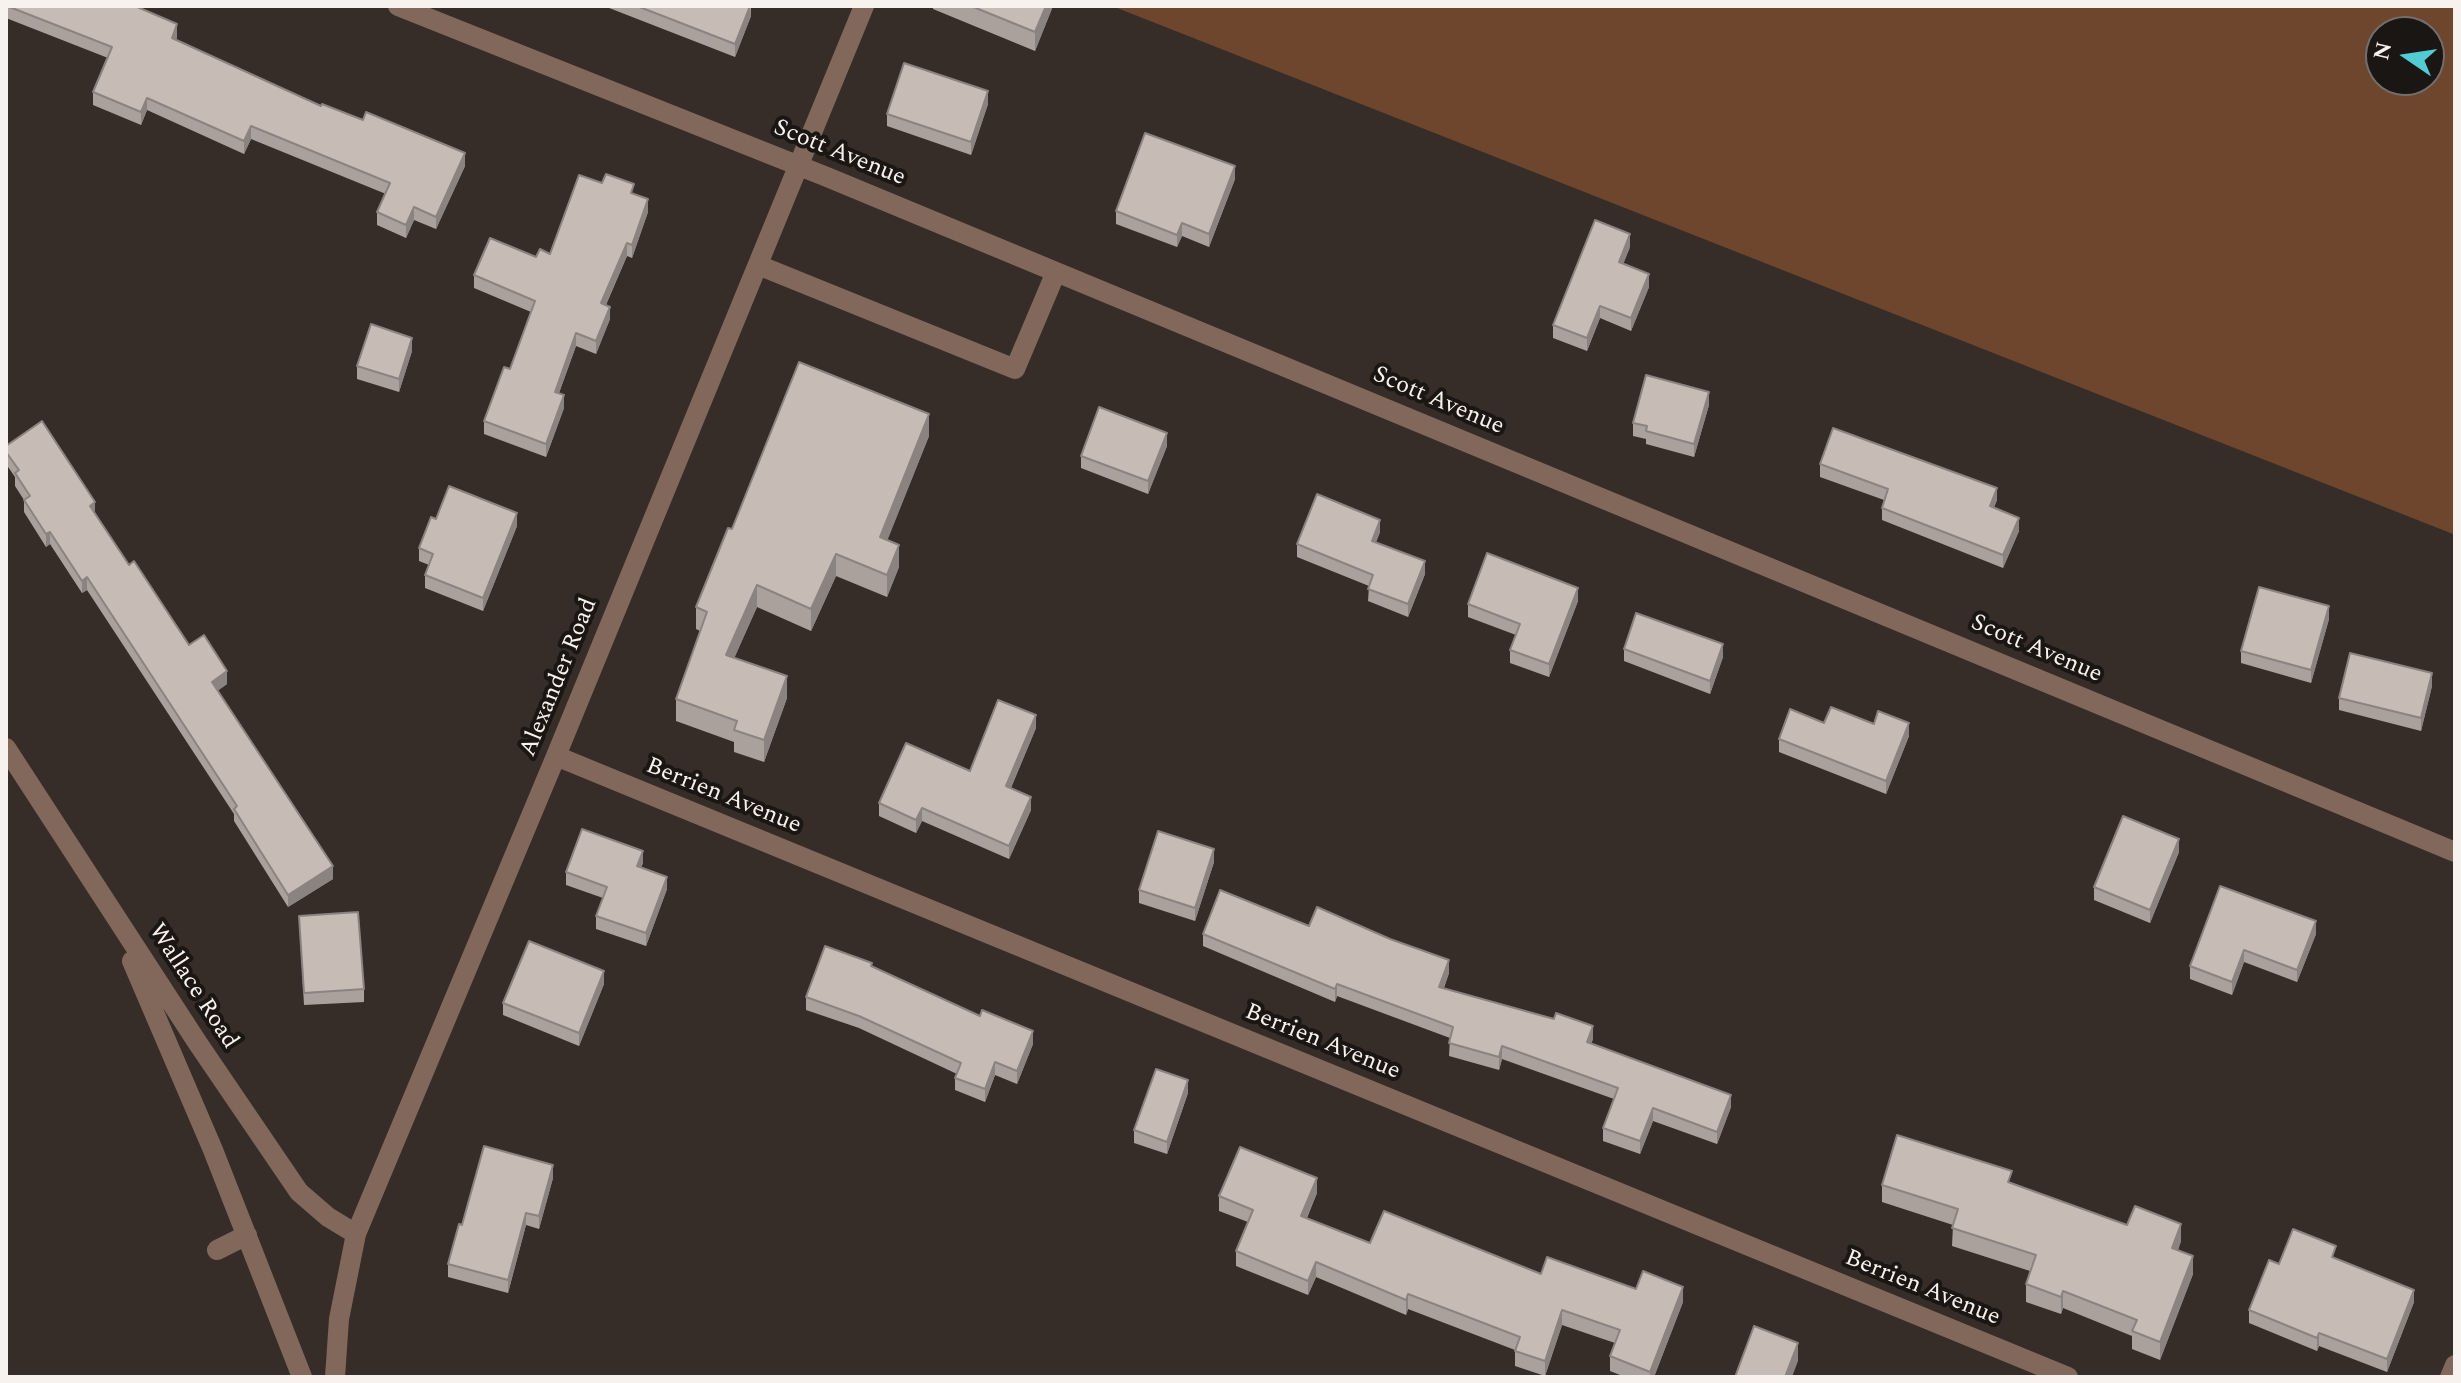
<!DOCTYPE html>
<html>
<head>
<meta charset="utf-8">
<style>
  body { margin:0 }
  #map { position:relative; width:2461px; height:1383px; overflow:hidden; background:#362d28; font-family:Spectral,serif }
  canvas { display:block }
  .frame { position:absolute; inset:0; border:8px solid #f8f2ef; pointer-events:none }
  .north { position:absolute; left:2365px; top:16px; width:80px; height:80px; box-sizing:border-box; background:#1a1614; border:2px solid #736e6c; border-radius:50%; rotate:283deg; font-size:22px; font-weight:700; line-height:32px; text-align:center; color:#f8f2ef }
  .north::after { content:''; display:block; margin:auto; width:28px; height:36px; background:#51ccd3; clip-path:polygon(50% 0,100% 100%,50% 72%,0 100%) }
</style>
</head>
<body>
<div id="map">
<canvas width="2461" height="1383"></canvas>
<div class="frame"></div>
<div class="north">N</div>
</div>
<script>
const c = document.querySelector('canvas').getContext('2d');
c.lineJoin = 'round';
function fillPath(path, color) { c.fillStyle = color; c.fill(path, 'evenodd'); }
const poly = rows => new Path2D(rows.map(r => 'M' + r).join(''));
function strokePath(path, color, width, dash) { c.strokeStyle = color; c.lineWidth = width; c.lineCap = dash ? 'butt' : 'round'; c.setLineDash(dash || []); c.stroke(path); }
function label(font, color, halo, rows, align = 'center') {
  c.font = font + ' Spectral,serif'; c.lineWidth = 8; c.setLineDash([]); c.textBaseline = 'middle'; c.strokeStyle = halo; c.fillStyle = color; for (const [text, x, y, turn = 0] of rows) {
    c.save(); c.translate(x, y); c.rotate((+turn || 0) * Math.PI / 180); c.textAlign = isNaN(turn) ? turn : align; if (halo) c.strokeText(text, 0, 0); c.fillText(text, 0, 0); c.restore();
  }
}
fillPath(poly([
  [1112,6,2455,6,2455,529,2453,534],
  [2381,32,2429,32,2429,80,2381,80]
]), '#6e452d');
strokePath(poly([
  [398,6,827,177,2455,852],
  [758,265,1015,369,1056,272],
  [6,748,197,1042,299,1192,328,1217,356,1234],
  [556,756,2068,1377],
  [132,961,213,1150,302,1377],
  [217,1250,247,1235],
  [335,1377,339,1319,356,1234,556,756,864,6],
  [2450,1377,2455,1365]
]), '#81685b', 20);
fillPath(poly([
  [6,6,177,37,176,40,321,106,465,166,436,229,414,220,406,238,377,225,377,212,386,194,251,139,244,154,147,110,141,125,93,105,93,92,108,58,6,18],
  [604,6,751,6,751,16,735,57],
  [933,6,1053,6,1035,51,933,9],
  [988,104,971,155,887,126,887,114],
  [1235,179,1209,247,1182,236,1177,247,1116,224,1116,211],
  [634,194,648,212,632,258,627,256,606,305,610,319,596,354,576,346,559,393,564,408,546,457,484,434,484,421,510,369,531,312,474,288,474,275,550,254],
  [1630,247,1623,264,1649,287,1631,331,1600,318,1587,351,1553,338,1553,325],
  [412,351,399,392,357,379,357,366],
  [1709,405,1694,457,1646,444,1646,439,1633,436,1633,423],
  [929,436,887,540,899,567,887,597,836,576,811,631,757,607,734,658,787,698,764,762,734,752,734,742,676,721,676,699,700,631,696,629,696,607,732,529],
  [6,446,95,513,129,565,189,645,227,684,217,691,333,879,288,907,234,821,234,814,87,590,82,593,50,544,46,547,24,512,24,500,15,486,15,477,6,464],
  [1167,446,1148,494,1081,468,1081,456],
  [1820,464,1997,500,1994,507,2019,531,2003,568,1882,520,1882,508,1884,500,1820,477],
  [436,519,517,526,483,611,425,588,425,575,429,565,419,561,419,548],
  [1380,532,1376,542,1425,574,1408,617,1368,601,1369,586,1297,557,1297,544],
  [1578,601,1549,677,1510,663,1510,650,1516,635,1468,617,1468,604],
  [2329,619,2311,683,2241,663,2241,651],
  [1624,649,1723,657,1710,694,1624,661],
  [2432,686,2421,731,2339,710,2339,698],
  [1824,723,1874,724,1909,736,1886,794,1779,752,1779,739],
  [1036,728,1011,788,1031,810,1009,859,922,821,916,833,879,816,879,803,970,771],
  [2179,852,2150,923,2094,900,2094,887],
  [1214,862,1195,921,1139,903,1139,890],
  [643,863,641,867,667,889,646,946,596,929,596,916,603,898,566,885,566,872],
  [2220,886,2316,934,2297,982,2244,962,2232,995,2190,979,2190,966],
  [299,916,364,989,364,1002,304,1005],
  [1309,926,1449,973,1444,988,1593,1039,1591,1044,1731,1107,1717,1144,1653,1121,1640,1154,1603,1141,1603,1128,1614,1099,1502,1059,1499,1070,1449,1056,1450,1038,1337,996,1335,1002,1203,946,1203,934],
  [872,966,1033,1044,1017,1084,995,1075,985,1102,955,1090,955,1078,957,1074,859,1028,806,1010,806,997],
  [604,984,579,1046,503,1015,503,1003],
  [1188,1093,1167,1154,1134,1143,1134,1130],
  [553,1178,539,1229,526,1225,508,1293,448,1277,448,1264,462,1225],
  [2012,1184,2127,1225,2181,1241,2178,1250,2193,1274,2160,1360,2132,1349,2132,1336,2063,1308,2061,1314,2026,1302,2026,1284,2030,1271,1952,1246,1953,1225,1882,1202,1882,1185],
  [1317,1193,1307,1218,1370,1243,1541,1274,1636,1289,1683,1302,1654,1377,1625,1377,1610,1371,1610,1356,1615,1343,1562,1325,1545,1376,1515,1366,1515,1350,1408,1309,1406,1315,1316,1277,1308,1295,1236,1266,1236,1251,1248,1222,1219,1211,1219,1196],
  [2336,1259,2414,1302,2387,1372,2319,1346,2317,1351,2249,1323,2249,1310,2279,1264]
]), '#aba19c');
fillPath(poly([
  [750,6,751,16,735,57,735,44],
  [1046,6,1053,6,1035,51,1035,32],
  [177,24,177,37,172,51,172,38],
  [988,91,988,104,971,155,971,142],
  [147,98,147,110,141,125,141,112],
  [251,126,251,139,244,154,244,141],
  [465,153,465,166,436,229,436,217],
  [1235,166,1235,179,1209,247,1209,234],
  [648,199,648,212,632,258,632,245],
  [414,207,414,220,406,238,406,225],
  [1182,223,1182,236,1177,247,1177,235],
  [1630,234,1630,247,1619,275,1619,262],
  [627,243,627,256,601,315,601,303],
  [1649,274,1649,287,1631,331,1631,318],
  [1600,306,1600,318,1587,351,1587,338],
  [610,307,610,319,596,354,596,341],
  [576,333,576,346,555,404,555,392],
  [412,338,412,351,399,392,399,379],
  [1709,392,1709,405,1694,457,1694,444],
  [564,395,564,408,546,457,546,444],
  [929,414,929,436,880,559,880,537],
  [1167,433,1167,446,1148,494,1148,481],
  [1997,488,1997,500,1990,518,1990,506],
  [95,502,95,515,90,506],
  [517,513,517,526,483,611,483,598],
  [2019,518,2019,531,2003,568,2003,555],
  [1380,520,1380,532,1372,553,1372,541],
  [50,532,50,544,46,547,46,534],
  [899,545,899,567,887,597,887,575],
  [836,554,836,576,811,631,811,609],
  [1425,561,1425,574,1408,617,1408,604],
  [87,577,87,590,82,593,82,581],
  [757,585,757,607,726,677,726,655],
  [1578,588,1578,601,1549,677,1549,664],
  [2329,606,2329,619,2311,683,2311,670],
  [1723,644,1723,657,1710,694,1710,681],
  [227,671,227,684,212,695,212,682],
  [2432,673,2432,686,2421,731,2421,718],
  [787,676,787,698,764,762,764,740],
  [1036,715,1036,728,1006,799,1006,786],
  [1909,723,1909,736,1886,794,1886,781],
  [1031,797,1031,810,1009,859,1009,846],
  [922,808,922,821,916,833,916,820],
  [2179,839,2179,852,2150,923,2150,910],
  [1214,849,1214,862,1195,921,1195,908],
  [643,851,643,863,637,878,637,866],
  [333,866,333,879,288,907,288,895],
  [667,877,667,889,646,946,646,933],
  [2316,921,2316,934,2297,982,2297,970],
  [2244,950,2244,962,2232,995,2232,982],
  [1449,960,1449,973,1439,1000,1439,987],
  [604,971,604,984,579,1046,579,1033],
  [1337,984,1337,996,1335,1002,1335,989],
  [1593,1026,1593,1039,1587,1055,1587,1042],
  [1033,1031,1033,1044,1017,1084,1017,1071],
  [1502,1046,1502,1059,1499,1070,1499,1057],
  [995,1062,995,1075,985,1102,985,1089],
  [1188,1080,1188,1093,1167,1154,1167,1142],
  [1731,1095,1731,1107,1717,1144,1717,1132],
  [1653,1108,1653,1121,1640,1154,1640,1141],
  [553,1165,553,1178,539,1229,539,1216],
  [1317,1178,1317,1193,1301,1230,1301,1216],
  [526,1213,526,1225,508,1293,508,1280],
  [2181,1224,2181,1241,2172,1265,2172,1248],
  [2193,1256,2193,1274,2160,1360,2160,1342],
  [1316,1262,1316,1277,1308,1295,1308,1281],
  [1683,1287,1683,1302,1654,1377,1650,1377,1650,1372],
  [2414,1290,2414,1302,2387,1372,2387,1359],
  [2063,1291,2063,1308,2061,1314,2061,1297],
  [1408,1294,1408,1309,1406,1315,1406,1300],
  [1562,1310,1562,1325,1545,1376,1545,1361],
  [2319,1333,2319,1346,2317,1351,2317,1338],
  [1798,1343,1798,1361,1792,1377,1785,1377]
]), '#8b837f');
const building = poly([
  [7,6,135,6,177,24,172,38,321,106,322,104,363,120,366,112,465,153,436,217,414,207,406,225,377,212,390,183,251,126,244,141,147,98,141,112,93,92,112,47,7,6],
  [637,6,750,6,735,44,637,6],
  [971,6,1046,6,1035,32,971,6],
  [904,63,988,91,971,142,887,114,904,63],
  [1145,133,1235,166,1209,234,1182,223,1177,235,1116,211,1145,133],
  [606,174,634,184,631,193,648,199,632,245,627,243,601,303,610,307,596,341,576,333,555,392,564,395,546,444,484,421,504,367,510,369,535,301,474,275,490,238,536,257,540,249,550,254,579,175,602,183,606,174],
  [1595,220,1630,234,1619,262,1649,274,1631,318,1600,306,1587,338,1553,325,1595,220],
  [371,324,412,338,399,379,357,366,371,324],
  [799,362,929,414,880,537,899,545,887,575,836,554,811,609,757,585,726,655,787,676,764,740,734,730,737,721,676,699,707,612,696,607,728,528,732,529,799,362],
  [1646,375,1709,392,1694,444,1646,431,1647,426,1633,423,1646,375],
  [1099,407,1167,433,1148,481,1081,456,1099,407],
  [42,421,95,502,90,506,129,565,134,561,189,645,204,635,227,671,212,682,333,866,288,895,234,809,237,806,87,577,82,581,50,532,46,534,24,500,30,496,15,473,19,470,6,452,6,446,42,421],
  [1833,428,1997,488,1990,506,2019,518,2003,555,1882,508,1888,489,1820,464,1833,428],
  [449,486,517,513,483,598,425,575,433,554,419,548,431,517,436,519,449,486],
  [1317,494,1380,520,1372,541,1425,561,1408,604,1368,589,1373,575,1297,544,1317,494],
  [1487,553,1578,588,1549,664,1510,650,1520,624,1468,604,1487,553],
  [2259,587,2329,606,2311,670,2241,651,2259,587],
  [1636,613,1723,644,1710,681,1624,649,1636,613],
  [2350,653,2432,673,2421,718,2339,698,2350,653],
  [998,700,1036,715,1006,786,1031,797,1009,846,922,808,916,820,879,803,906,743,970,771,998,700],
  [1831,707,1874,724,1878,711,1909,723,1886,781,1779,739,1790,709,1824,723,1831,707],
  [2123,816,2179,839,2150,910,2094,887,2123,816],
  [582,829,643,851,637,866,667,877,646,933,596,916,607,887,566,872,582,829],
  [1158,831,1214,849,1195,908,1139,890,1158,831],
  [2220,886,2316,921,2297,970,2244,950,2232,982,2190,966,2220,886],
  [1220,890,1309,926,1317,907,1390,939,1449,960,1439,987,1554,1019,1556,1013,1593,1026,1587,1042,1731,1095,1717,1132,1653,1108,1640,1141,1603,1128,1618,1088,1502,1046,1499,1057,1449,1043,1453,1027,1337,984,1335,989,1203,934,1220,890],
  [358,912,364,989,304,993,299,916,358,912],
  [529,941,604,971,579,1033,503,1003,529,941],
  [825,946,872,963,871,966,980,1016,982,1010,1033,1031,1017,1071,995,1062,985,1089,955,1078,961,1063,859,1016,806,997,825,946],
  [1156,1069,1188,1080,1167,1142,1134,1130,1156,1069],
  [1897,1135,2012,1171,2008,1182,2127,1225,2135,1206,2181,1224,2172,1248,2193,1256,2160,1342,2132,1331,2137,1320,2063,1291,2061,1297,2026,1284,2036,1255,1952,1228,1958,1209,1882,1185,1897,1135],
  [484,1146,553,1165,539,1216,526,1213,508,1280,448,1264,459,1224,462,1225,484,1146],
  [1240,1147,1317,1178,1301,1216,1370,1243,1384,1211,1541,1274,1547,1257,1636,1289,1643,1271,1683,1287,1650,1372,1610,1356,1620,1330,1562,1310,1545,1361,1515,1351,1520,1337,1408,1294,1406,1300,1316,1262,1308,1281,1236,1251,1253,1210,1219,1196,1240,1147],
  [2293,1229,2336,1246,2332,1257,2414,1290,2387,1359,2319,1333,2317,1338,2249,1310,2269,1260,2279,1264,2293,1229],
  [1754,1326,1798,1343,1785,1377,1735,1377,1754,1326]
]);
fillPath(building, '#c7bbb5');
strokePath(building, '#8b837f', 2);
label('24px', '#f8f2ef', '#1a1614', [
  ["Scott Avenue",839,154,22],
  ["Scott Avenue",1438,402,23],
  ["Scott Avenue",2036,650,23],
  ["Alexander Road",560,678,-68],
  ["Berrien Avenue",723,797,22],
  ["Wallace Road",192,987,57],
  ["Berrien Avenue",1322,1043,22],
  ["Berrien Avenue",1922,1289,22]
]);
</script>
</body>
</html>
